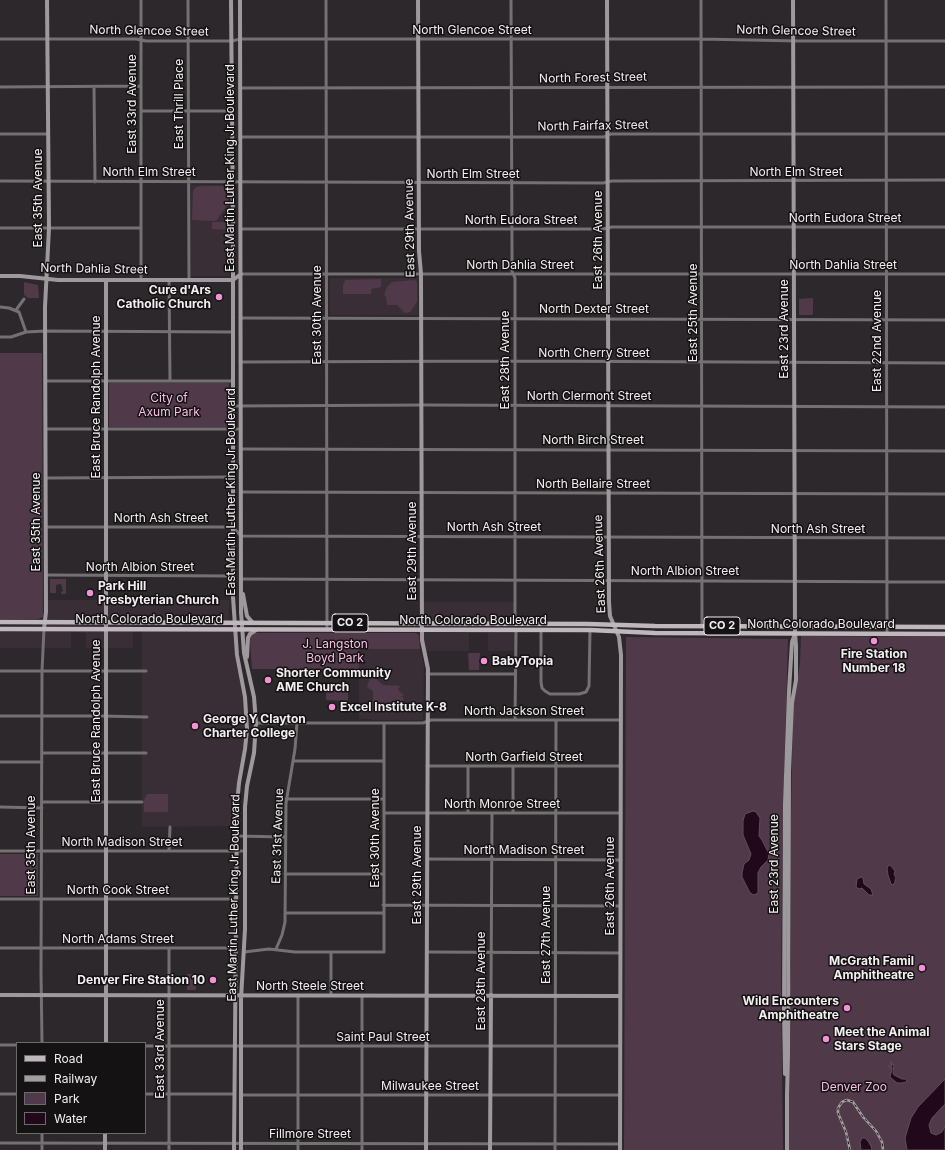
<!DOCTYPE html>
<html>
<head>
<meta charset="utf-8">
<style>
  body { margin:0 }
  #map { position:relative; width:945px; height:1150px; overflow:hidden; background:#2d282b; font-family:Inter,sans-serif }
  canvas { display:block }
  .legend { position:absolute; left:16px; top:1042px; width:130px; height:92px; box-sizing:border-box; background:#141213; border:1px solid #6d6a6c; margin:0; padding:5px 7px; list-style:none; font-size:12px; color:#f3eff1 }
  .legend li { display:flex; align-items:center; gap:8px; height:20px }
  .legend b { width:20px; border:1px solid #6d6a6c }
</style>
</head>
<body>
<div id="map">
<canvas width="945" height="1150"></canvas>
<ul class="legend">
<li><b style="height:5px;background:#beb8bc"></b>Road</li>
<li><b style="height:5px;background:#a29ea0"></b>Railway</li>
<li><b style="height:11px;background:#503a49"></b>Park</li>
<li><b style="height:11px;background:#22081b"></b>Water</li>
</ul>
</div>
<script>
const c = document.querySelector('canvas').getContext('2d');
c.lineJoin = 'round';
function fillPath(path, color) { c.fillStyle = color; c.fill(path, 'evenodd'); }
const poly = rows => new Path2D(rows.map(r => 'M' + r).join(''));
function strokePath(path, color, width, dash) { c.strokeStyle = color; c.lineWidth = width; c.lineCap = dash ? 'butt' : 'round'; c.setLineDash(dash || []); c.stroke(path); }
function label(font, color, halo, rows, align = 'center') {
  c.font = font + ' Inter,sans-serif'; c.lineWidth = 3; c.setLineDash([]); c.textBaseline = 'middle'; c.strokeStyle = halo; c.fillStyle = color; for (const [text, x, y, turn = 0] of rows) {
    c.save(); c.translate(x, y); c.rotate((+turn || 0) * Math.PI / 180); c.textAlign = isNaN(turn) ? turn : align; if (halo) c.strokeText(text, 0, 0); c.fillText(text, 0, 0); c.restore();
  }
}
fillPath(poly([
  [191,185,229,185,229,276,191,276],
  [330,278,418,278,418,315,330,315],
  [46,600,229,600,229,626,133,626,133,648,86,648,86,633,71,632,71,648,0,648,0,629,44,629],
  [422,602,515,602,515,651,488,651,488,633,469,633,469,651,423,651],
  [142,629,236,630,246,715,236,826,142,827],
  [359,649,420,649,424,667,423,720,372,720,372,719,359,719]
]), '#392e35');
fillPath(poly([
  [204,186,228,186,228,203,223,211,216,221,192,220,193,191,196,187],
  [212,222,228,222,228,230,212,229],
  [381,279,381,287,371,289,371,294,343,294,343,286,345,280],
  [415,280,417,282,417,302,410,312,405,313,397,305,387,305,386,296,384,295,387,287,392,282],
  [24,282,38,285,39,298,28,298,24,295],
  [813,298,813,315,799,315,799,299],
  [0,353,42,353,43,617,38,619,0,619],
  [109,383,229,383,229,427,109,427],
  [50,579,66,579,66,594,61,594,61,592,63,591,61,584,56,585,56,593,50,593],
  [254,633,416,633,419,635,420,649,359,649,359,669,252,669,250,641,251,636],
  [801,636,945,637,945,1150,789,1150,789,1008,791,964,791,822,793,706,800,663],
  [626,637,788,639,783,812,782,888,781,983,783,1150,624,1150],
  [469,653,480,653,479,670,469,670,468,654],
  [370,678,375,678,383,685,400,686,398,690,404,695,400,697,403,697,404,700,402,701,399,705,397,705,396,699,389,703,382,704,380,707,372,711,370,709,370,705,373,700,373,691,367,687],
  [326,691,348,691,348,701,326,700],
  [147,794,168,794,168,812,144,812,144,800],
  [0,854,38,854,38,896,0,896],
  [187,974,196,974,196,990,187,990]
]), '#503a49');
const water = poly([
  [753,811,756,812,760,818,759,836,762,840,769,854,768,860,761,867,758,873,758,893,754,895,750,893,742,877,742,873,744,864,749,860,751,854,743,835,743,821,745,814,753,811],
  [889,865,890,865,895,871,894,874,896,878,895,880,895,882,893,885,891,884,888,875,887,868,889,865],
  [861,877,863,878,864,884,871,889,873,895,869,895,862,888,859,889,856,887,857,879,861,877],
  [891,1062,892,1065,894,1064,893,1073,894,1075,902,1079,906,1079,907,1082,901,1083,897,1083,890,1077,892,1069,889,1067,889,1065,892,1069,891,1062],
  [945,1079,945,1104,932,1118,929,1125,931,1133,936,1135,942,1132,945,1126,945,1150,907,1150,905,1138,911,1118,918,1107,945,1079],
  [862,1138,865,1138,868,1141,871,1146,872,1150,861,1150,860,1142,862,1138]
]);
fillPath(water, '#22081b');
strokePath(water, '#614d5b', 1);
strokePath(poly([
  [188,0,189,280],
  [326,0,327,630],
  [511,0,512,251,512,271,515,278,515,624],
  [701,0,702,626],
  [886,0,887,634],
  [0,39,136,39,146,41,232,41,240,39,701,39,799,41,945,41],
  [0,87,141,86],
  [94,87,95,182],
  [240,88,945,87],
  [141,111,232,111],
  [0,134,48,134],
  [240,137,604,137,611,134,945,134],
  [0,181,603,183,612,181,945,180],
  [0,228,140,228],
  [241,229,603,229,612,227,945,227],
  [241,274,945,274],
  [141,280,141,0],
  [169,280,170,381],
  [0,307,9,308,19,312,26,332],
  [16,310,24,299],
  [240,318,945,320],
  [0,337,11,337,26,332,45,331,232,332],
  [240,362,515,361,945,363],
  [45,381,232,381],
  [232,406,426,405,945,407],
  [46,429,241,429],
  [241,449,945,451],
  [46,478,233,477],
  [241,492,945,494],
  [46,527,233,527,241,536,945,538],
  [46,575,233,576],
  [241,579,945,582],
  [541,630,541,682,542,688,545,691,550,694,579,694,586,692,589,686,590,630],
  [0,671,146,671],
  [427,674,515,674],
  [0,716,101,716,147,717],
  [515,720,516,630],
  [256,723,423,723,431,720,621,720],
  [42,753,146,753],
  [293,761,384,761],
  [0,762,42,762],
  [427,766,621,766],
  [286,799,384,799],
  [42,802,142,802],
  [0,807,42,808],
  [384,813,621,813],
  [468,813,468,766],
  [513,813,513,766],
  [236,836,285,837],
  [0,851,245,851],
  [169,851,170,827],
  [427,859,621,860],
  [285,874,383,874],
  [0,899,236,899],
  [383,905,620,906],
  [285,913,383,913],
  [0,948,236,948],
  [276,949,282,935,285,922,286,803,295,749,297,723],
  [244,952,269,949,295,952,384,952,384,723],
  [331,952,331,995],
  [427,952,620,953],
  [491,995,492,813],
  [362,996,362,1150],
  [42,1043,41,972,42,671,44,629],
  [0,1045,17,1045],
  [145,1046,620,1046],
  [0,1094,17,1094],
  [145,1094,234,1094],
  [241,1095,620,1095],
  [0,1143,620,1144],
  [42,1150,42,1133],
  [169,1150,169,948],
  [298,1150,298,995],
  [555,1150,556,720]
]), '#747173', 3);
strokePath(poly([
  [231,0,233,228,233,597,237,655,245,697,247,729,245,749,239,783,237,804,234,1150],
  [240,0,241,612,244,653,254,697,256,723,254,753,247,786,245,807,245,929,241,999,241,1150],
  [418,0,419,251,421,274,422,640,428,669,426,1150],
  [607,0,609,602,610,616,619,637,621,655,620,1150],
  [0,276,20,276,58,280,233,280,241,274],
  [106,280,106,1043],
  [243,594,247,616,253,623],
  [44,629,46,612,45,307,49,228,47,0],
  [247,657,248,638,250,634,256,630],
  [0,995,620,996],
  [785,1074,784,1011,785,804,789,691,792,642,795,634],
  [787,1093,787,1150],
  [787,1095,788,1055,789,772,792,703,796,680,796,646,795,633,793,0],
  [105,1150,105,1133],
  [490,1150,491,995]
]), '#9e999c', 4);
strokePath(poly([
  [0,622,588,624,655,626,945,627],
  [0,629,590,630,655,633,945,634]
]), '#beb8bc', 4.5);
const rail = poly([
  [850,1150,846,1132,838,1113,838,1108,842,1102,847,1100,853,1102,863,1117,876,1131,882,1142,883,1150]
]);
strokePath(rail, '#a29ea0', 2.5);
strokePath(rail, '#141213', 1, [3]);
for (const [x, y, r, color] of [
  [219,297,4,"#f391d5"],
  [90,593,4,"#f391d5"],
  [874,641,4,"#f391d5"],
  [484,661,4,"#f391d5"],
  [268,680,4,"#f391d5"],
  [332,707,4,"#f391d5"],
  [195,726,4,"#f391d5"],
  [922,968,4,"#f391d5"],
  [213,980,4,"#f391d5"],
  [847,1008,4,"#f391d5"],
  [826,1039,4,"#f391d5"]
]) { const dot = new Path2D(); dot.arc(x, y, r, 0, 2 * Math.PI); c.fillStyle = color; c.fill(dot); strokePath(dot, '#141213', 1.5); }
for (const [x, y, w] of [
  [350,623,36],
  [722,626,36]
]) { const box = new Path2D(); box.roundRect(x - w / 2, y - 9, w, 18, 3); c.fillStyle = '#141213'; c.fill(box); strokePath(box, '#f3eff1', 1); }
label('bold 11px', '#f3eff1', null, [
  ["CO 2",350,623],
  ["CO 2",722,626]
]);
label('12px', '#f3eff1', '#141213', [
  ["North Glencoe Street",472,30],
  ["North Glencoe Street",149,31,1],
  ["North Glencoe Street",796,31,1],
  ["North Forest Street",593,78,-1],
  ["East 33rd Avenue",132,104,-90],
  ["East Thrill Place",179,104,-90],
  ["North Fairfax Street",593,126,-1],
  ["East Martin Luther King Jr Boulevard",230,168,-90],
  ["North Elm Street",149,172],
  ["North Elm Street",796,172],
  ["North Elm Street",473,174],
  ["East 35th Avenue",38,198,-90],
  ["North Eudora Street",845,218],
  ["North Eudora Street",521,220],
  ["East 29th Avenue",410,228,-91],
  ["East 26th Avenue",598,240,-90],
  ["North Dahlia Street",520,265],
  ["North Dahlia Street",843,265],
  ["North Dahlia Street",94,269,1],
  ["North Dexter Street",594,309],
  ["East 25th Avenue",693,313,-90],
  ["East 30th Avenue",317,315,-90],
  ["East 23rd Avenue",784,329,-90],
  ["East 22nd Avenue",877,341,-90],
  ["North Cherry Street",594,353],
  ["East 28th Avenue",505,360,-90],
  ["North Clermont Street",589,396],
  ["East Bruce Randolph Avenue",96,397,-90],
  ["North Birch Street",593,440],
  ["North Bellaire Street",593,484],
  ["East Martin Luther King Jr Boulevard",231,492,-90],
  ["North Ash Street",161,518],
  ["East 35th Avenue",36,522,-90],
  ["North Ash Street",494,527],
  ["North Ash Street",818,529],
  ["East 29th Avenue",412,551,-90],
  ["East 26th Avenue",600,564,-92],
  ["North Albion Street",140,567],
  ["North Albion Street",685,571],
  ["North Colorado Boulevard",149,619],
  ["North Colorado Boulevard",473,620],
  ["North Colorado Boulevard",821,624],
  ["North Jackson Street",524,711],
  ["East Bruce Randolph Avenue",96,721,-90],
  ["North Garfield Street",524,757],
  ["North Monroe Street",502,804],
  ["East 31st Avenue",278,836,-88],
  ["East 30th Avenue",375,838,-90],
  ["North Madison Street",122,842],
  ["East 35th Avenue",31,845,-90],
  ["North Madison Street",524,850],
  ["East 23rd Avenue",774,864,-90],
  ["East 29th Avenue",417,875,-90],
  ["East 26th Avenue",610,886,-90],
  ["North Cook Street",118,890],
  ["East Martin Luther King Jr Boulevard",234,898,-89],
  ["East 27th Avenue",546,935,-90],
  ["North Adams Street",118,939],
  ["East 28th Avenue",481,981,-90],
  ["North Steele Street",310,986],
  ["Saint Paul Street",383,1037],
  ["East 33rd Avenue",160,1049,-90],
  ["Milwaukee Street",430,1086],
  ["Fillmore Street",310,1134]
]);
label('bold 12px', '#f3eff1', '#141213', [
  ["Cure d'Ars",211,290,"right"],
  ["Catholic Church",211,304,"right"],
  ["Park Hill",98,586],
  ["Presbyterian Church",98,600],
  ["Fire Station",874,654,"center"],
  ["Number 18",874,668,"center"],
  ["BabyTopia",492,661],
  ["Shorter Community",276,673],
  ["AME Church",276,687],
  ["Excel Institute K-8",340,707],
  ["George Y Clayton",203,719],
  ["Charter College",203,733],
  ["McGrath Famil",914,961,"right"],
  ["Amphitheatre",914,975,"right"],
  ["Denver Fire Station 10",205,980,"right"],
  ["Wild Encounters",839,1001,"right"],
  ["Amphitheatre",839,1015,"right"],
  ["Meet the Animal",834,1032],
  ["Stars Stage",834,1046]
], 'left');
label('12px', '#fabfe6', '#141213', [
  ["City of",169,398],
  ["Axum Park",169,412],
  ["J. Langston",335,644],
  ["Boyd Park",335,658],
  ["Denver Zoo",854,1087]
]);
</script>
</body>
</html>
